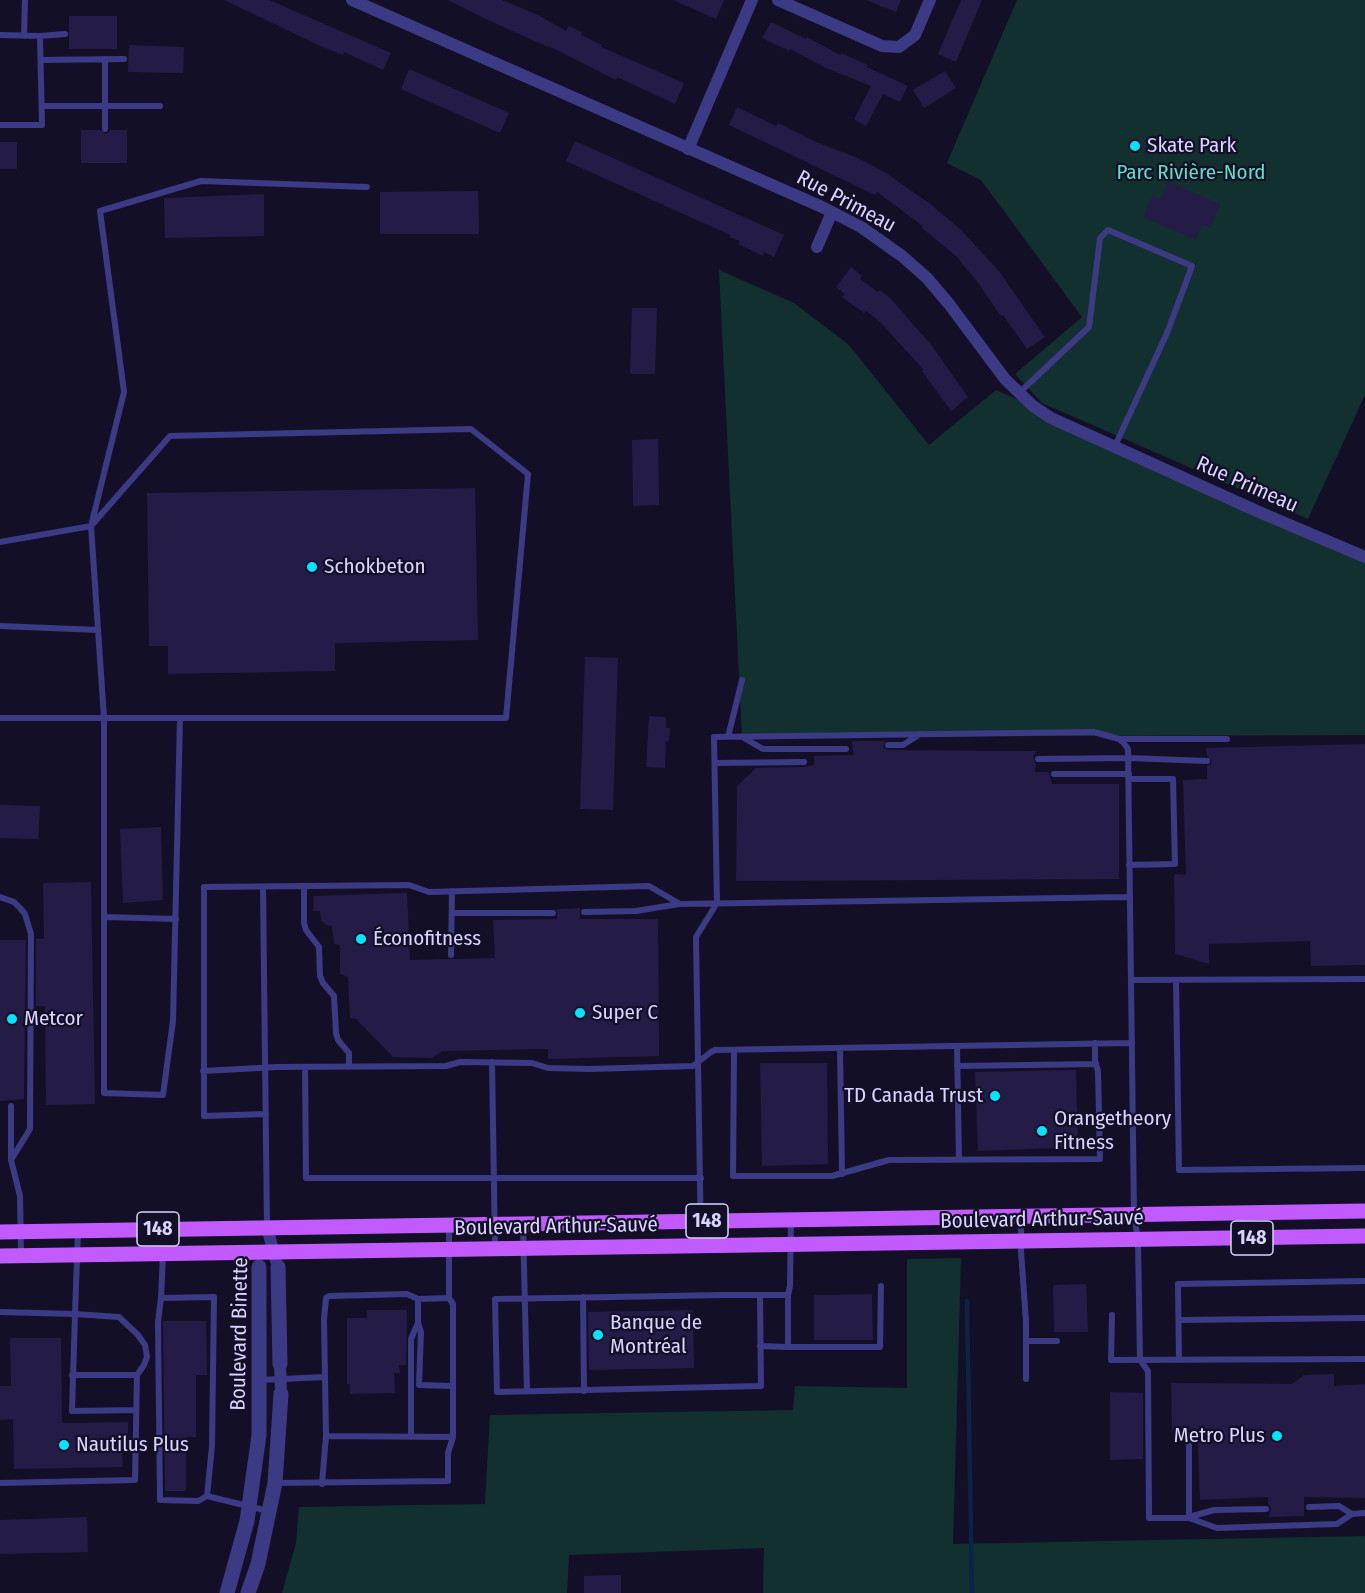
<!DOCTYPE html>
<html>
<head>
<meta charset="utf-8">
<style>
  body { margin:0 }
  canvas { display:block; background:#130f26 }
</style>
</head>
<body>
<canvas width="1365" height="1593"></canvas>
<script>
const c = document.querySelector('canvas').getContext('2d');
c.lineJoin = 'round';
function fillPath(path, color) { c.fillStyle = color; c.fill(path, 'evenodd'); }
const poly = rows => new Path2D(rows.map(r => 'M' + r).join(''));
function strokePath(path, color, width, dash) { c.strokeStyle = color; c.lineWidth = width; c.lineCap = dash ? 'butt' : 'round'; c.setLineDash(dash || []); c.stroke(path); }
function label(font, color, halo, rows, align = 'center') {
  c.font = font + ' "Fira Sans Condensed",sans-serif'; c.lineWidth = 4.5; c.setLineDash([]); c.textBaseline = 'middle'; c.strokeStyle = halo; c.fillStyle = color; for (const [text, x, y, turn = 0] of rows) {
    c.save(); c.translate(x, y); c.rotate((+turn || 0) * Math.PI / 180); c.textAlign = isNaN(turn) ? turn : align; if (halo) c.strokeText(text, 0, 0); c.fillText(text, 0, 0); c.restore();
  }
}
fillPath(poly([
  [1017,0,1365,0,1365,395,1308,519,1042,403,1015,374,1082,317,981,180,947,163],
  [719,270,794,303,849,345,929,445,996,390,1365,552,1365,735,742,737],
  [961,1258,953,1544,1365,1536,1365,1593,763,1593,764,1548,569,1555,567,1593,282,1593,296,1543,299,1507,485,1504,490,1415,793,1410,795,1386,907,1388,907,1259]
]), '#12302f');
strokePath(poly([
  [967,1301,972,1593]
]), '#0c2248', 4.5);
fillPath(poly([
  [224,0,269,0,391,53,383,70,344,52,343,55,318,45],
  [448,0,502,0,538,15,566,31,569,26,582,32,581,35,602,45,601,47,684,83,675,104,617,77,616,80,602,73,549,46,548,47,488,20],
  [673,0,724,0,716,19],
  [866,0,901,0,896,12],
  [961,0,982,0,956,62,938,54],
  [69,16,117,16,117,49,69,49],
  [771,22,806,39,807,37,840,55,841,53,868,65,867,67,908,86,900,102,883,94,866,126,854,119,871,86,824,67,790,49,789,51,762,38],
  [129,45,184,47,183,73,128,72],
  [409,69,509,113,500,133,401,89],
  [945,71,956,88,924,108,913,90],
  [737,107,776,126,778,123,816,142,858,158,886,173,929,203,960,229,998,270,1045,337,1027,349,1003,315,1001,316,979,284,956,256,922,228,923,226,877,192,875,195,729,125],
  [81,130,100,130,106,134,110,130,127,130,127,163,81,163],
  [575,141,784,235,774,257,764,252,763,256,738,244,740,241,729,237,730,235,566,161],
  [0,142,17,142,17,169,0,169],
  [1168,182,1220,204,1210,228,1202,224,1196,240,1143,217,1152,196,1161,199],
  [478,191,479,234,380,234,380,192],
  [264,194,264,236,165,238,164,198],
  [851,267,862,276,860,279,878,292,880,290,890,298,932,346,968,397,951,411,922,371,924,370,879,321,866,311,864,313,842,297,845,294,836,287],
  [632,308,657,308,655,374,630,374],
  [658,439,659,505,633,506,632,440],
  [475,488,478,640,335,643,335,671,168,674,168,646,149,646,147,493],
  [585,657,618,658,613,810,580,809],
  [649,716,666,717,666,728,670,728,669,741,666,741,665,768,646,767],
  [852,741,885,741,883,747,888,750,1036,751,1033,758,1036,764,1035,772,1049,772,1052,784,1119,784,1119,879,736,881,737,786,756,768,804,767,814,765,814,756,853,755],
  [1365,744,1365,965,1311,966,1310,941,1209,944,1209,964,1175,954,1174,874,1186,875,1183,780,1207,779,1207,766,1211,764,1212,761,1207,756,1206,748],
  [0,805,40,806,38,839,0,838],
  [161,827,163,900,123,903,120,829],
  [91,882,95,1104,46,1105,45,1006,36,1006,36,939,44,939,43,883],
  [407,893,410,960,495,958,493,920,557,919,557,909,580,908,580,919,658,919,659,1056,548,1059,548,1049,442,1051,432,1058,393,1057,356,1019,350,1018,348,977,340,974,340,945,334,944,332,926,326,925,321,920,320,911,313,911,314,896],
  [0,940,26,940,24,1099,0,1101],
  [760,1063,827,1063,828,1164,762,1166],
  [1076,1070,1078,1147,978,1151,975,1072],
  [1086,1284,1088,1332,1054,1332,1053,1285],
  [872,1294,873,1340,814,1340,814,1295],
  [367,1310,407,1310,406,1365,399,1365,400,1373,394,1373,395,1393,350,1394,350,1384,347,1384,347,1318,367,1318],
  [693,1310,694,1368,589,1370,588,1312],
  [163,1321,206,1321,207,1375,196,1375,196,1437,186,1437,186,1491,165,1491],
  [10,1338,61,1338,62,1423,128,1422,128,1450,122,1450,123,1467,14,1469,13,1419,0,1420,0,1386,11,1386],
  [1334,1374,1334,1386,1365,1384,1365,1498,1304,1497,1304,1516,1269,1517,1271,1508,1268,1504,1268,1497,1200,1500,1197,1430,1172,1431,1171,1383,1292,1384,1304,1375],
  [1110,1392,1143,1393,1143,1459,1110,1460],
  [87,1517,88,1552,0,1554,0,1520],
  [621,1575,621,1593,584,1593,584,1576]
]), '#241b47');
strokePath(poly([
  [0,35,40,36,42,125,0,125],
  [24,36,25,0],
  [40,36,65,34],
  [105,59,105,129],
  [41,60,124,59],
  [42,106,160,106],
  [1019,393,1089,327,1100,238,1108,230,1192,266,1167,333,1115,446],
  [92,522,124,392,100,211,201,181,367,187],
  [0,542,91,526,104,718,104,1093,163,1095,173,1021,180,718],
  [0,626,98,630],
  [0,718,506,718,528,474,471,429,170,436,91,526],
  [728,737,742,680],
  [744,738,763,749,846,749],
  [1119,739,1227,739],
  [888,745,903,745,920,734],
  [1038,759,1129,758,1207,761],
  [715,763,804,762],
  [1054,774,1129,774],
  [1129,779,1173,779,1175,864,1129,865],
  [304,886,304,923,306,930,319,947,320,976,323,983,334,996,336,1033,338,1040,349,1053,349,1067],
  [263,888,267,1226],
  [0,897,14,902,20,908,25,914,31,934,30,1129,11,1160],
  [584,912,636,911,679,904],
  [452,913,553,913],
  [104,917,176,919],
  [451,955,452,891],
  [1131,980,1365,979],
  [1176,980,1179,1170,1365,1168],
  [957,1046,959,1159],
  [840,1048,842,1174],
  [734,1050,733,1176,832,1176,889,1160,1100,1159,1098,1071,1095,1061,1095,1043],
  [492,1062,495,1247],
  [957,1066,1096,1064],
  [305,1067,306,1178,701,1178],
  [203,1071,277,1067,446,1066,460,1062,532,1063,548,1068,589,1069,693,1066,711,1052,715,1050,1132,1043],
  [11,1106,11,1160,20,1196,21,1254],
  [266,1114,204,1116,204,887,409,885,429,892,649,886,680,904,1129,897],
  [1021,1217,1021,1251,1026,1322,1026,1379],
  [523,1224,527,1391],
  [154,1230,154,1239,163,1254,161,1298,214,1297,212,1446,207,1496,268,1511],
  [701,1246,696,937,717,903,714,737,1094,732,1119,739,1123,742,1128,749,1134,1214,1138,1240,1140,1360,1148,1371,1149,1518,1189,1518,1189,1442],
  [760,1295,761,1386,497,1392,495,1299,557,1298,722,1295,788,1295,788,1347,880,1347,881,1286],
  [788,1295,790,1286,791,1221],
  [583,1297,584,1391],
  [161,1298,158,1322,160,1500,198,1501,207,1496],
  [418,1299,418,1323,421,1332,419,1385,453,1386],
  [0,1312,75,1314,78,1231],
  [1112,1315,1111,1360,1365,1359],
  [1179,1320,1365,1318],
  [1026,1341,1057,1341],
  [760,1346,788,1347],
  [1179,1359,1178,1284,1365,1281],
  [72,1375,137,1375],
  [260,1380,325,1377],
  [326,1436,453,1437,453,1304,449,1298],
  [411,1436,411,1339,418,1323],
  [0,1483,135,1480,137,1375,144,1365,147,1357,145,1345,138,1335,119,1317,75,1314,72,1411,136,1410],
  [276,1483,448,1481,448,1453,453,1437],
  [322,1484,326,1436,324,1319,326,1298,329,1296,407,1294,418,1299,449,1298,449,1226],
  [1309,1507,1339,1506,1352,1514],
  [1189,1517,1214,1510,1266,1509],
  [1189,1518,1217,1528,1337,1524,1352,1514,1365,1513]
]), '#3d3a85', 6);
strokePath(poly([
  [352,0,822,207,861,227,902,256,927,278,949,304,1005,379,1033,406,1051,418,1259,512,1365,557],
  [778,0,882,46,899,47,915,35,930,0],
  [688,149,752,0],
  [817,247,832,212],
  [267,1227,276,1261],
  [280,1364,281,1394]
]), '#3d3a85', 12);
strokePath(poly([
  [278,1267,280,1364],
  [227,1593,247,1521,259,1435,259,1267],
  [248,1593,258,1564,275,1483,281,1394]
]), '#3d3a85', 15);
strokePath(poly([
  [0,1232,1365,1211],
  [0,1256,1365,1236]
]), '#c25bff', 15);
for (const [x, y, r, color] of [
  [1135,146,6,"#00e5ff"],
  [312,567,6,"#00e5ff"],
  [361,939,6,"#00e5ff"],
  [580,1013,6,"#00e5ff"],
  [12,1019,6,"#00e5ff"],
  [995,1096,6,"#00e5ff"],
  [1042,1131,6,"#00e5ff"],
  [598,1335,6,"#00e5ff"],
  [1277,1436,6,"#00e5ff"],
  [64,1445,6,"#00e5ff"]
]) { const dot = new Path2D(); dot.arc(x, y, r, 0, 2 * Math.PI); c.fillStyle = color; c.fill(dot); strokePath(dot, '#130f26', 2); }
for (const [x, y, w] of [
  [707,1221,42],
  [158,1229,42],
  [1252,1238,42]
]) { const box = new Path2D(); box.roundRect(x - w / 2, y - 17, w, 34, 4.5); c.fillStyle = '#130f26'; c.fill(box); strokePath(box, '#d9d4ff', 1.5); }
label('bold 20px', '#d9d4ff', null, [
  ["148",707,1221],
  ["148",158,1229],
  ["148",1252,1238]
]);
label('21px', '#d9d4ff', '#130f26', [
  ["Skate Park",1147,146],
  ["Schokbeton",324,567],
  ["Éconofitness",373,939],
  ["Super C",592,1013],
  ["Metcor",24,1019],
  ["TD Canada Trust",983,1096,"right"],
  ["Orangetheory",1054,1119],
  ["Fitness",1054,1143],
  ["Banque de",610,1323],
  ["Montréal",610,1347],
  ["Metro Plus",1265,1436,"right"],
  ["Nautilus Plus",76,1445]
], 'left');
label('21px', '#5fe0c0', '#130f26', [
  ["Parc Rivière-Nord",1191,173]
]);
label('21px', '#d9d4ff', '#130f26', [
  ["Rue Primeau",846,202,28],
  ["Rue Primeau",1247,485,24],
  ["Boulevard Arthur-Sauvé",1042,1220,-1],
  ["Boulevard Arthur-Sauvé",556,1227,-1],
  ["Boulevard Binette",240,1334,-89]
]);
</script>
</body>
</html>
